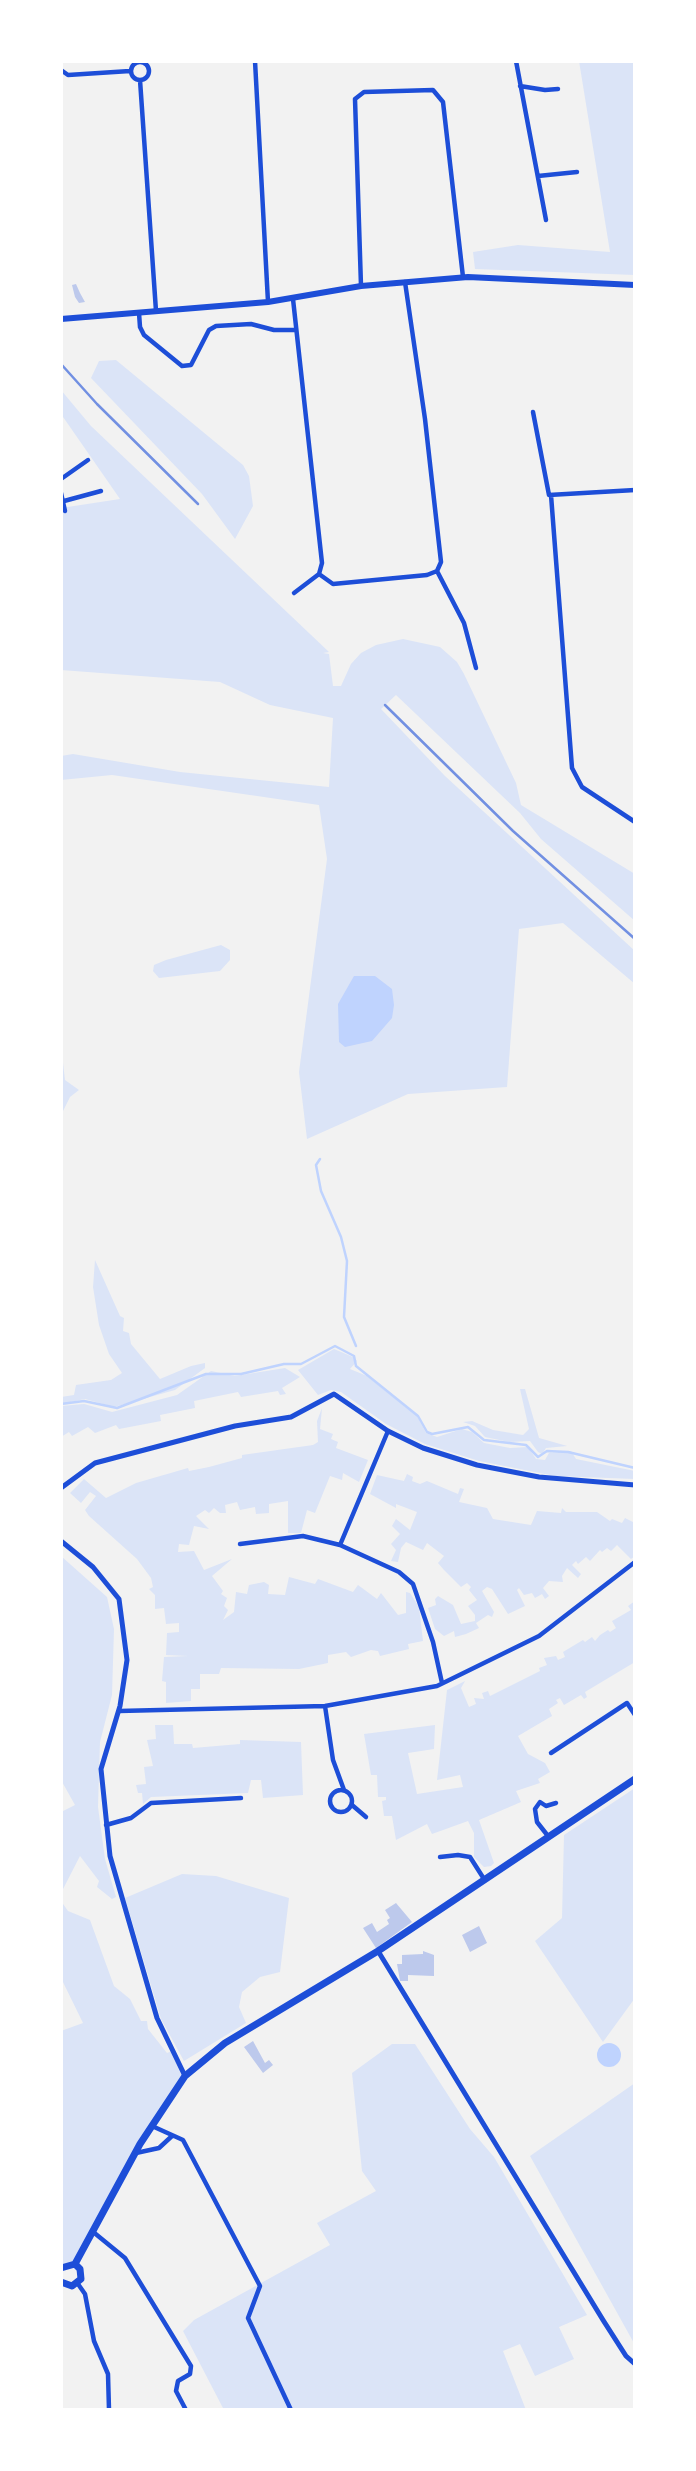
<!DOCTYPE html>
<html>
<head>
<meta charset="utf-8">
<style>
  body { margin:0 }
  #map { position:relative; width:696px; height:2471px; overflow:hidden; background:#f2f2f2; font-family:Raleway,sans-serif }
  canvas { display:block }
  .frame { position:absolute; inset:0; border:63px solid #fff; pointer-events:none }
</style>
</head>
<body>
<div id="map">
<canvas width="696" height="2471"></canvas>
<div class="frame"></div>
</div>
<script>
const c = document.querySelector('canvas').getContext('2d');
c.lineJoin = 'round';
function fillPath(path, color) { c.fillStyle = color; c.fill(path, 'evenodd'); }
const poly = rows => new Path2D(rows.map(r => 'M' + r).join(''));
function strokePath(path, color, width, dash) { c.strokeStyle = color; c.lineWidth = width; c.lineCap = dash ? 'butt' : 'round'; c.setLineDash(dash || []); c.stroke(path); }
fillPath(poly([
  [579,61,635,61,635,275,475,269,473,252,518,245,610,252],
  [116,360,243,465,249,476,253,506,235,539,202,494,91,378,99,361],
  [61,390,91,426,329,652,323,653,329,654,333,686,341,686,351,664,361,653,376,645,403,639,440,647,457,662,464,674,516,783,521,805,635,874,635,921,541,839,520,813,396,695,381,709,445,776,635,951,635,984,563,923,519,929,507,1087,408,1094,307,1139,299,1072,327,859,319,805,112,775,61,780,61,756,73,754,180,772,329,787,333,718,270,705,220,682,61,670,61,508,120,499,61,414],
  [221,945,230,950,230,960,220,971,159,978,153,971,154,965,166,960],
  [63,1063,65,1080,79,1090,70,1097,63,1111],
  [95,1260,120,1316,124,1318,123,1331,129,1333,131,1344,160,1379,191,1366,205,1363,205,1368,175,1390,114,1407,85,1399,61,1404,61,1397,74,1395,76,1385,111,1380,122,1373,109,1354,99,1325,93,1287],
  [334,1349,353,1357,357,1361,350,1369,367,1376,417,1416,426,1433,437,1437,462,1429,472,1432,484,1443,510,1448,528,1447,536,1459,545,1460,549,1453,571,1451,576,1459,635,1471,635,1479,555,1476,479,1461,425,1444,386,1424,341,1392,331,1390,318,1395,298,1370],
  [285,1368,300,1377,282,1388,286,1394,280,1395,278,1391,241,1397,238,1392,194,1401,195,1408,160,1415,161,1421,119,1429,116,1425,95,1433,88,1427,72,1436,69,1432,61,1437,61,1406,84,1404,112,1412,177,1395,211,1371,235,1376],
  [520,1389,525,1389,539,1438,567,1446,546,1448,542,1454,538,1452,530,1441,509,1442,485,1437,475,1426,463,1422,472,1421,493,1430,523,1435,529,1429],
  [322,1408,320,1429,333,1434,331,1439,338,1442,336,1448,368,1460,359,1482,343,1473,342,1480,330,1476,315,1513,307,1510,301,1533,288,1533,288,1501,269,1504,269,1513,256,1514,255,1507,240,1510,237,1502,225,1505,226,1513,220,1513,214,1508,209,1513,205,1510,196,1516,209,1529,194,1526,189,1545,179,1544,178,1552,194,1551,204,1570,232,1559,212,1576,223,1591,221,1594,227,1598,224,1606,228,1610,223,1620,234,1612,236,1592,247,1594,249,1585,264,1582,269,1585,268,1594,285,1595,289,1577,315,1584,318,1579,353,1592,358,1585,377,1599,381,1593,398,1615,406,1613,406,1592,410,1593,419,1607,423,1641,408,1644,409,1649,380,1656,378,1651,371,1650,351,1657,346,1652,328,1655,328,1663,299,1669,221,1668,219,1674,200,1674,200,1689,191,1689,191,1701,166,1703,166,1682,162,1681,164,1657,188,1656,166,1655,167,1633,179,1632,179,1623,166,1624,164,1608,155,1609,155,1595,149,1589,153,1587,151,1578,137,1559,89,1516,85,1510,96,1496,90,1492,81,1503,70,1493,84,1479,106,1498,136,1483,188,1468,189,1471,209,1467,242,1458,242,1455,313,1445,318,1442,317,1421],
  [407,1474,413,1477,412,1481,420,1484,427,1481,458,1494,460,1488,464,1489,459,1502,487,1508,493,1519,531,1525,537,1511,561,1513,562,1508,566,1512,597,1512,610,1521,612,1519,622,1523,625,1518,635,1523,635,1556,631,1559,617,1545,611,1551,607,1548,602,1552,600,1550,590,1561,586,1557,578,1564,576,1561,572,1565,581,1574,578,1578,567,1568,562,1576,563,1582,549,1581,543,1588,549,1596,545,1599,542,1594,535,1598,532,1593,524,1595,519,1588,517,1590,525,1606,508,1614,492,1589,487,1587,482,1591,494,1612,492,1617,488,1615,476,1623,479,1628,466,1634,455,1637,454,1631,444,1636,435,1629,428,1608,436,1605,435,1599,438,1596,453,1605,461,1624,475,1621,475,1615,468,1606,477,1600,469,1590,471,1587,467,1583,461,1587,444,1570,438,1563,444,1556,427,1543,423,1550,406,1542,401,1548,398,1562,391,1561,396,1550,391,1544,400,1534,392,1526,396,1519,410,1530,417,1512,396,1504,396,1508,370,1494,377,1475,404,1481],
  [61,1556,107,1597,114,1629,112,1695,100,1742,98,1807,105,1859,116,1897,112,1899,97,1887,99,1881,80,1856,61,1893,61,1812,75,1805,61,1780],
  [635,1601,635,1662,585,1692,587,1697,584,1699,581,1695,564,1705,560,1698,556,1700,558,1703,549,1709,552,1716,518,1736,528,1754,545,1763,550,1772,538,1779,540,1783,516,1791,521,1802,479,1820,494,1863,491,1866,484,1867,474,1857,474,1833,468,1821,432,1834,427,1824,396,1840,392,1816,384,1816,382,1801,386,1800,386,1797,378,1797,377,1775,371,1775,364,1734,435,1725,434,1749,408,1753,417,1794,463,1787,460,1775,437,1780,447,1690,465,1681,461,1688,469,1707,476,1704,474,1698,484,1699,482,1693,488,1691,490,1696,540,1671,539,1668,547,1665,544,1658,556,1656,558,1660,565,1657,563,1652,583,1640,585,1642,592,1637,595,1641,600,1635,608,1630,610,1632,616,1628,612,1621,631,1610,628,1606],
  [155,1725,173,1725,174,1744,192,1744,193,1748,240,1744,240,1740,301,1742,303,1795,263,1798,261,1780,251,1780,248,1793,151,1797,143,1804,142,1793,138,1793,136,1785,146,1784,144,1767,153,1766,147,1740,156,1739],
  [635,1788,635,1998,603,2042,535,1941,562,1918,564,1835],
  [182,1874,216,1876,289,1898,280,1972,260,1977,242,1992,239,2007,246,2023,184,2061,161,2019,125,1898],
  [61,1901,68,1911,90,1920,114,1986,130,1999,141,2021,147,2021,148,2029,167,2053,172,2051,185,2076,91,2230,75,2264,61,2267,61,2031,83,2023,61,1978],
  [392,2044,415,2044,470,2129,494,2157,587,2315,559,2327,574,2359,535,2376,520,2344,503,2351,526,2410,224,2410,183,2331,194,2320,330,2245,317,2223,376,2191,362,2171,352,2073],
  [635,2083,635,2345,530,2156]
]), '#dbe4f7');
fillPath(poly([
  [354,976,375,976,392,989,394,1005,392,1018,372,1041,345,1047,339,1042,338,1004],
  '597 2055a12 12 0 1 1 24 0a12 12 0 1 1-24 0Z'
]), '#bfd3fe');
strokePath(poly([
  [320,1159,316,1165,321,1191,341,1237,347,1261,344,1317,356,1346],
  [61,1404,84,1401,117,1408,206,1374,241,1374,284,1364,301,1364,335,1346,354,1356,356,1366,418,1416,427,1432,432,1434,468,1427,484,1440,526,1445,538,1457,547,1451,568,1452,635,1468]
]), '#bfd3fe', 2.5);
fillPath(poly([
  [76,284,80,293,85,302,79,303,75,297,72,285],
  [396,1903,412,1922,376,1948,363,1928,372,1923,377,1932,389,1924,387,1920,390,1918,385,1910],
  [479,1926,487,1943,470,1952,462,1935],
  [423,1951,434,1955,434,1976,408,1975,408,1981,400,1981,397,1964,402,1964,402,1955,423,1954],
  [253,2041,265,2063,269,2060,273,2065,263,2073,244,2047]
]), '#bdc9ec');
strokePath(poly([
  [255,61,268,302],
  [516,61,546,220],
  '131 71a9 9 0 1 1 18 0a9 9 0 1 1-18 0Z',
  [61,70,68,75,130,71],
  [140,80,156,311],
  [520,86,545,90,558,89],
  [538,176,577,172],
  [361,286,355,99,364,92,433,90,443,102,463,277],
  [293,299,322,563,319,574,294,593],
  [139,313,140,327,144,335,182,366,191,365,209,330,216,326,251,324,274,330,296,330],
  [533,412,549,495,635,490],
  [61,479,88,460],
  [61,493,65,511],
  [551,495,572,768,582,787,635,822],
  [64,501,101,491],
  [437,571,464,623,476,668],
  [319,574,333,584,427,575,437,571,441,562,425,419,405,282],
  [388,1431,340,1545,399,1572,413,1584,433,1642,442,1683],
  [240,1544,303,1536,340,1545],
  [325,1706,333,1760,344,1790],
  [119,1711,325,1706,437,1686,539,1636,635,1562],
  [551,1753,627,1703,635,1715],
  '330 1801a11 11 0 1 1 22 0a11 11 0 1 1-22 0Z',
  [352,1805,366,1817],
  [106,1825,131,1818,151,1803,241,1798],
  [548,1836,537,1822,535,1809,540,1802,546,1806,556,1803],
  [440,1857,458,1855,470,1857,484,1879],
  [152,2126,183,2140,260,2286,248,2318,291,2410],
  [136,2153,159,2148,172,2136],
  [92,2231,125,2258,191,2366,190,2374,178,2381,176,2391,186,2410],
  [78,2284,85,2294,94,2341,108,2374,109,2410]
]), '#1d4ed8', 4.5);
strokePath(poly([
  [61,1488,95,1463,235,1426,291,1417,334,1394,388,1431,423,1448,477,1465,539,1477,635,1485],
  [61,1541,93,1567,119,1599,127,1660,120,1706,101,1769,110,1856,157,2018,185,2076],
  [378,1951,603,2320,626,2356,635,2364]
]), '#1d4ed8', 5);
strokePath(poly([
  [61,319,268,302,361,286,468,277,635,285]
]), '#1d4ed8', 6);
strokePath(poly([
  [75,2264,140,2144,185,2076,225,2043,378,1951,635,1779],
  [61,2268,75,2264],
  [61,2282,72,2286,81,2279,80,2269,75,2264]
]), '#1d4ed8', 7);
strokePath(poly([
  [61,364,97,404,198,504],
  [385,705,513,831,635,939]
]), '#7290e2', 2.5);
</script>
</body>
</html>
